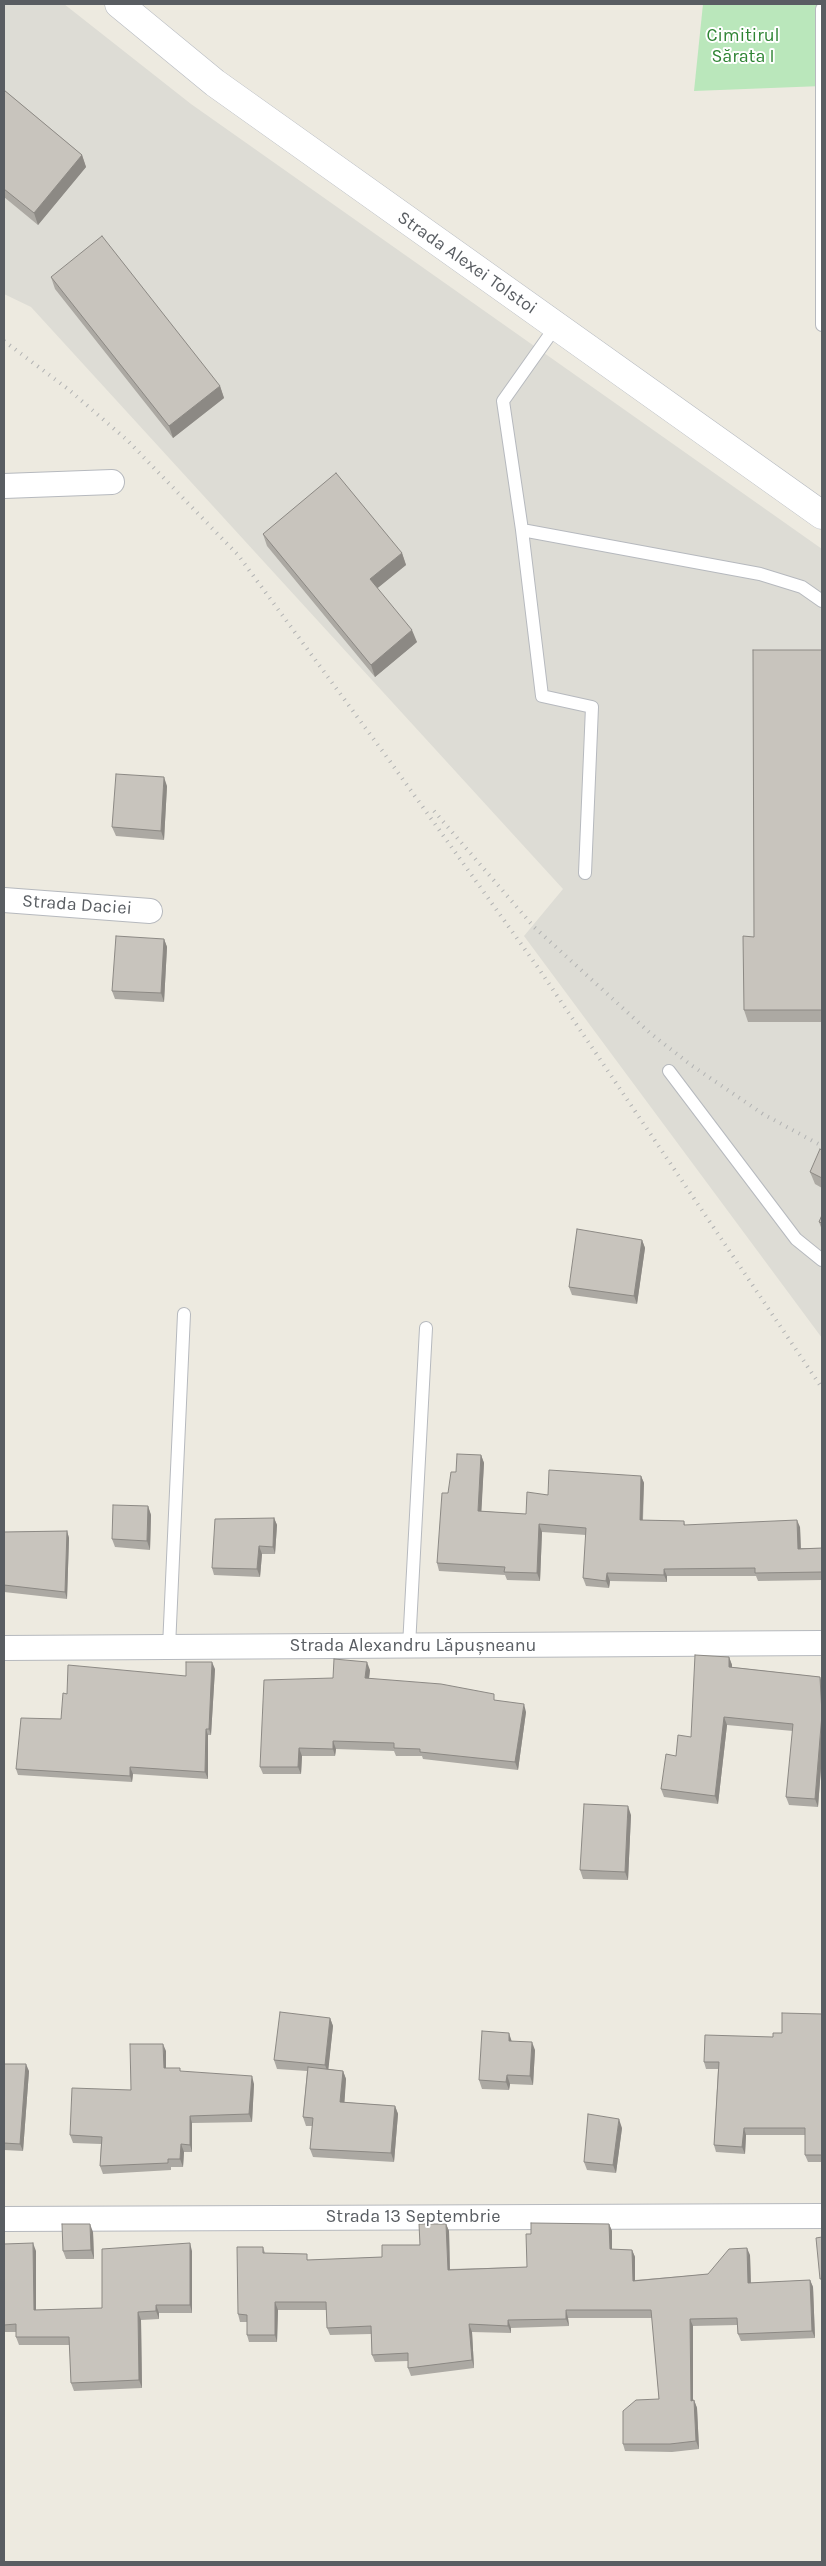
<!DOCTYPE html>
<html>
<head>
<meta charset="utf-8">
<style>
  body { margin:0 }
  #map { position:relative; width:826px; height:2566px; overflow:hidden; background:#edeae0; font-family:Karla,sans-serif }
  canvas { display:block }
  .frame { position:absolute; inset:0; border:5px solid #595d62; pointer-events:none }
</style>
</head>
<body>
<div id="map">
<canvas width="826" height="2566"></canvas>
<div class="frame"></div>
</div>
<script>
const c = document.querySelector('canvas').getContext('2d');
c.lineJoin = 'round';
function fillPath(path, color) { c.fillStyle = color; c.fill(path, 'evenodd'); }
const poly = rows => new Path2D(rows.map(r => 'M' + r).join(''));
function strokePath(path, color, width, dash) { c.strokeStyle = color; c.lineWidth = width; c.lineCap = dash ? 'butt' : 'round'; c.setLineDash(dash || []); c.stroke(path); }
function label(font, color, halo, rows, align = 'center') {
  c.font = font + ' Karla,sans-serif'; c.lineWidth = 4; c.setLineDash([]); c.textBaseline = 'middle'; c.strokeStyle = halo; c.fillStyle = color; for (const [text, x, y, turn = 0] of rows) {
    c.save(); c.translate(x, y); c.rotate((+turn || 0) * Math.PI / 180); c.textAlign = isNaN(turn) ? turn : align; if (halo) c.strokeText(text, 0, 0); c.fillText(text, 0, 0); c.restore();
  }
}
fillPath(poly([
  [4,4,64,4,191,104,822,549,822,1338,524,936,563,889,31,307,4,294]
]), '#dddcd5');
fillPath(poly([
  [703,4,822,4,822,86,694,91]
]), '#bae7bb');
const lane = poly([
  [822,9,822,325],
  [556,326,503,401,522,530,542,696,592,707,585,873],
  [522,530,760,574,802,587,822,601],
  [669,1071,796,1239,822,1260],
  [409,1646,426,1328],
  [169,1647,184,1314]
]);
const street = poly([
  [4,486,112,482],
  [4,900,150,911],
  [4,1648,822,1643],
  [4,2219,822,2216]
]);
const secondary = poly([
  [119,4,215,83,822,515]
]);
strokePath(lane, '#b6b9be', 14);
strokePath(street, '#b6b9be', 26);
strokePath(secondary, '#b6bac0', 29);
strokePath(lane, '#fff', 12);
strokePath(street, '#fff', 24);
strokePath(secondary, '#fff', 28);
strokePath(poly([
  [4,341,68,389,127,440,238,555,389,760,539,969,822,1388],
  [434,811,534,927,650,1033,691,1065,763,1114,822,1146]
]), '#b2b3b3', 4, [1, 6]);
fillPath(poly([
  [4,90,82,155,86,167,38,225,4,197],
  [51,277,220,386,224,398,173,438,55,289],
  [263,534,402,553,406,565,377,588,417,642,375,677,267,546],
  [822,650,822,1022,748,1022,744,1010,754,937],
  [167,786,164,840,116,836,112,827],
  [164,939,167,947,164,1002,115,999,112,991],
  [822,1151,822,1188,815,1184,810,1172],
  [822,1215,822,1230,819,1222],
  [642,1240,645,1248,637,1304,572,1295,569,1287],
  [481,1455,484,1463,481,1511,526,1514,548,1495,641,1476,644,1483,643,1520,684,1521,685,1525,800,1527,801,1548,822,1548,822,1580,758,1581,756,1576,667,1576,667,1582,610,1581,609,1588,586,1586,583,1578,586,1535,542,1532,540,1581,507,1580,505,1575,439,1571,437,1563,448,1493,456,1472],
  [148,1506,151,1515,150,1550,115,1547,112,1539],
  [274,1518,277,1525,275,1554,262,1554,260,1577,214,1575,212,1568],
  [67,1531,69,1538,67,1599,4,1592,4,1532],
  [729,1657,732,1665,732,1667,820,1677,822,1684,822,1755,818,1807,789,1805,786,1797,793,1731,727,1725,718,1804,664,1797,661,1789,676,1756,691,1737],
  [215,1669,211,1735,208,1735,208,1779,133,1774,132,1782,18,1775,16,1769,61,1719,67,1694,186,1676],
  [370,1670,369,1678,497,1701,526,1712,518,1770,423,1759,422,1756,396,1756,394,1751,336,1749,335,1756,302,1756,301,1774,263,1774,260,1767,333,1678],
  [631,1815,628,1880,583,1879,580,1870],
  [822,2014,822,2162,808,2162,805,2155,805,2135,746,2135,745,2154,716,2152,714,2145,718,2069,706,2069,704,2062,773,2037],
  [330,2018,333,2026,328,2069,343,2071,346,2079,344,2102,395,2106,398,2114,394,2162,313,2157,310,2149,312,2126,306,2126,303,2117,307,2071,277,2069,274,2060],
  [512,2041,535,2050,533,2085,510,2084,509,2090,482,2089,479,2080],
  [166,2051,166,2068,181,2072,254,2084,252,2122,192,2123,192,2152,184,2152,183,2167,171,2167,171,2170,103,2174,100,2166,101,2144,73,2143,70,2135,131,2090],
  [4,2064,29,2071,23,2151,4,2150],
  [622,2128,616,2173,587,2170,584,2162],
  [446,2224,449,2231,450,2269,527,2267,531,2234,609,2224,612,2231,612,2249,632,2250,635,2257,635,2280,708,2274,750,2255,751,2283,810,2280,813,2287,815,2338,741,2341,738,2334,737,2325,693,2326,693,2400,694,2400,697,2408,699,2449,672,2452,625,2451,623,2444,659,2399,652,2318,568,2318,569,2326,511,2328,511,2333,472,2332,474,2368,411,2376,408,2368,408,2361,375,2362,372,2355,371,2334,330,2335,327,2328,327,2310,278,2310,277,2342,249,2342,247,2335,247,2322,240,2322,238,2314,263,2247,265,2253,309,2260,382,2257,420,2245],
  [93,2232,94,2259,66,2259,63,2251],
  [4,2244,36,2251,36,2310,102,2308,192,2251,192,2313,159,2313,159,2319,141,2320,142,2388,74,2391,71,2383,70,2345,19,2345,16,2337,16,2332,4,2332]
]), '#aca9a3');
fillPath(poly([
  [82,155,86,167,38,225,34,213],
  [220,386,224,398,173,438,169,426],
  [402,553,406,565,374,591,370,579],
  [412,630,417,642,375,677,371,665],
  [164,777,167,786,164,840,161,831],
  [164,939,167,947,164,1002,161,993],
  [642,1240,645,1248,637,1304,634,1296],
  [481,1455,484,1463,481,1519,478,1511],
  [641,1476,644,1483,642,1528,640,1520],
  [148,1506,151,1515,150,1550,147,1541],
  [274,1518,277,1525,275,1554,273,1547],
  [797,1520,800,1527,801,1556,798,1549],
  [539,1524,542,1532,540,1581,537,1573],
  [67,1531,69,1538,67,1599,65,1592],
  [259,1546,262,1554,260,1577,257,1569],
  [664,1569,667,1576,667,1582,664,1575],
  [607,1573,610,1581,609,1588,606,1581],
  [729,1657,732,1665,732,1675,729,1667],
  [212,1662,215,1669,211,1735,209,1729],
  [367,1662,370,1670,368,1686,365,1678],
  [820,1677,822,1684,822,1709],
  [524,1704,526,1712,518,1770,515,1762],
  [822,1714,822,1755,818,1807,815,1799],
  [724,1717,727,1725,718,1804,715,1796],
  [206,1729,208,1735,208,1779,205,1772],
  [333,1741,336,1749,335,1756,333,1749],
  [299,1748,302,1756,301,1774,298,1767],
  [130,1767,133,1774,132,1782,130,1776],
  [628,1806,631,1815,628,1880,625,1872],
  [330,2018,333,2026,328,2073,325,2065],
  [509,2033,512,2042,509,2041],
  [532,2042,535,2050,533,2085,530,2076],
  [163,2044,166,2051,166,2076,164,2068],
  [26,2064,29,2071,23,2151,20,2144],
  [343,2071,346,2079,344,2110,340,2102],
  [507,2075,510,2084,509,2090,506,2082],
  [252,2076,254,2084,252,2122,249,2114],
  [395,2106,398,2114,394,2162,391,2153],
  [190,2116,192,2123,192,2152,190,2145],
  [619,2119,622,2128,616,2173,613,2165],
  [744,2128,746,2135,745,2154,742,2147],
  [181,2144,184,2152,183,2167,180,2159],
  [90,2224,93,2232,94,2259,91,2250],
  [446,2224,449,2231,450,2277,448,2270],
  [609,2224,612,2231,612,2257,610,2249],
  [33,2243,36,2251,36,2318,34,2310],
  [190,2243,192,2251,192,2313,190,2305],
  [747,2248,750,2255,751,2291,748,2283],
  [632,2250,635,2257,635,2288,633,2281],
  [810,2280,813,2287,815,2338,812,2331],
  [275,2302,278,2310,277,2342,275,2335],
  [156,2305,159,2313,159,2319,156,2311],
  [566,2310,568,2318,569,2326,566,2319],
  [138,2312,141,2320,142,2388,139,2380],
  [690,2319,693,2326,693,2408,691,2401],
  [508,2320,511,2328,511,2333,508,2326],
  [469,2324,472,2332,474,2368,472,2360],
  [694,2400,697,2408,699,2449,696,2441]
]), '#8c8984');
const building = poly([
  [4,90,82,155,34,213,4,189,4,90],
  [102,236,220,386,169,426,51,277,102,236],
  [336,473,402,553,370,579,412,630,371,665,263,534,336,473],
  [753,650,822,650,822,1010,744,1010,743,936,754,937,753,650],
  [116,774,164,777,161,831,112,827,116,774],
  [116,936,164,939,161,993,112,991,116,936],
  [820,1149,822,1151,822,1178,810,1172,820,1149],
  [822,1215,822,1223,819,1222,822,1215],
  [577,1229,642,1240,634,1296,569,1287,577,1229],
  [457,1454,481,1455,478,1511,526,1514,527,1492,548,1495,549,1470,641,1476,640,1520,684,1521,684,1525,797,1520,798,1549,822,1548,822,1572,755,1573,755,1568,664,1569,664,1575,607,1573,606,1581,583,1578,586,1528,539,1524,537,1573,504,1572,505,1567,437,1563,442,1493,448,1493,451,1472,456,1472,457,1454],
  [113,1505,148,1506,147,1541,112,1539,113,1505],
  [274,1518,273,1547,259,1546,257,1569,212,1568,215,1519,274,1518],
  [67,1531,65,1592,4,1585,4,1532,67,1531],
  [695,1655,729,1657,729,1667,820,1677,822,1714,815,1799,786,1797,793,1724,724,1717,715,1796,661,1789,666,1754,676,1756,678,1735,691,1737,695,1655],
  [334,1659,367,1662,365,1678,441,1684,494,1694,494,1700,524,1704,515,1762,420,1752,420,1749,394,1748,394,1743,333,1741,333,1749,299,1748,298,1767,260,1767,264,1680,333,1678,334,1659],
  [186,1662,212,1662,209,1729,206,1729,205,1772,130,1767,130,1776,16,1769,21,1718,61,1719,63,1693,67,1694,68,1665,186,1676,186,1662],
  [584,1804,628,1806,625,1872,580,1870,584,1804],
  [280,2012,330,2018,325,2065,274,2060,280,2012],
  [782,2013,822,2014,822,2155,805,2155,805,2128,744,2128,742,2147,714,2145,719,2062,704,2062,705,2035,773,2037,773,2033,782,2033,782,2013],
  [482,2031,509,2033,509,2041,532,2042,530,2076,507,2075,506,2082,479,2080,482,2031],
  [130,2044,163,2044,164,2068,180,2068,180,2071,252,2076,249,2114,190,2116,190,2145,181,2144,180,2159,168,2159,168,2163,100,2166,102,2137,70,2135,72,2088,131,2090,130,2044],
  [4,2064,26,2064,20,2144,4,2143,4,2064],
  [308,2067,343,2071,340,2102,395,2106,391,2153,310,2149,313,2118,303,2117,308,2067],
  [588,2114,619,2119,613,2165,584,2162,588,2114],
  [531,2223,609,2224,610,2249,632,2250,633,2281,708,2274,729,2249,747,2248,748,2283,810,2280,812,2331,738,2334,737,2318,690,2319,691,2401,694,2400,696,2441,670,2444,623,2444,623,2411,636,2400,659,2399,651,2310,566,2310,566,2319,508,2320,508,2326,469,2324,472,2360,408,2368,408,2353,372,2355,371,2326,327,2328,326,2302,275,2302,275,2335,247,2335,247,2315,238,2314,237,2247,263,2247,263,2253,307,2254,307,2260,382,2257,382,2245,420,2245,419,2224,446,2224,448,2270,527,2267,526,2234,531,2234,531,2223],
  [62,2224,90,2224,91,2250,63,2251,62,2224],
  [822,2237,822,2279,820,2279,816,2238,822,2237],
  [33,2243,34,2310,102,2308,102,2249,190,2243,190,2305,156,2305,156,2311,138,2312,139,2380,71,2383,69,2337,16,2337,16,2324,4,2325,4,2244,33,2243]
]);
fillPath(building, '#c8c4bd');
strokePath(building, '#8c8984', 1);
label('18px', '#2e8433', '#fff', [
  ["Cimitirul",743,36],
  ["Sărata I",743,57]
]);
label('18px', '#595d62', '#fff', [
  ["Strada Alexei Tolstoi",467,263,35],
  ["Strada Daciei",77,905,4],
  ["Strada Alexandru Lăpușneanu",413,1646],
  ["Strada 13 Septembrie",413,2217]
]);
</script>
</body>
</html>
